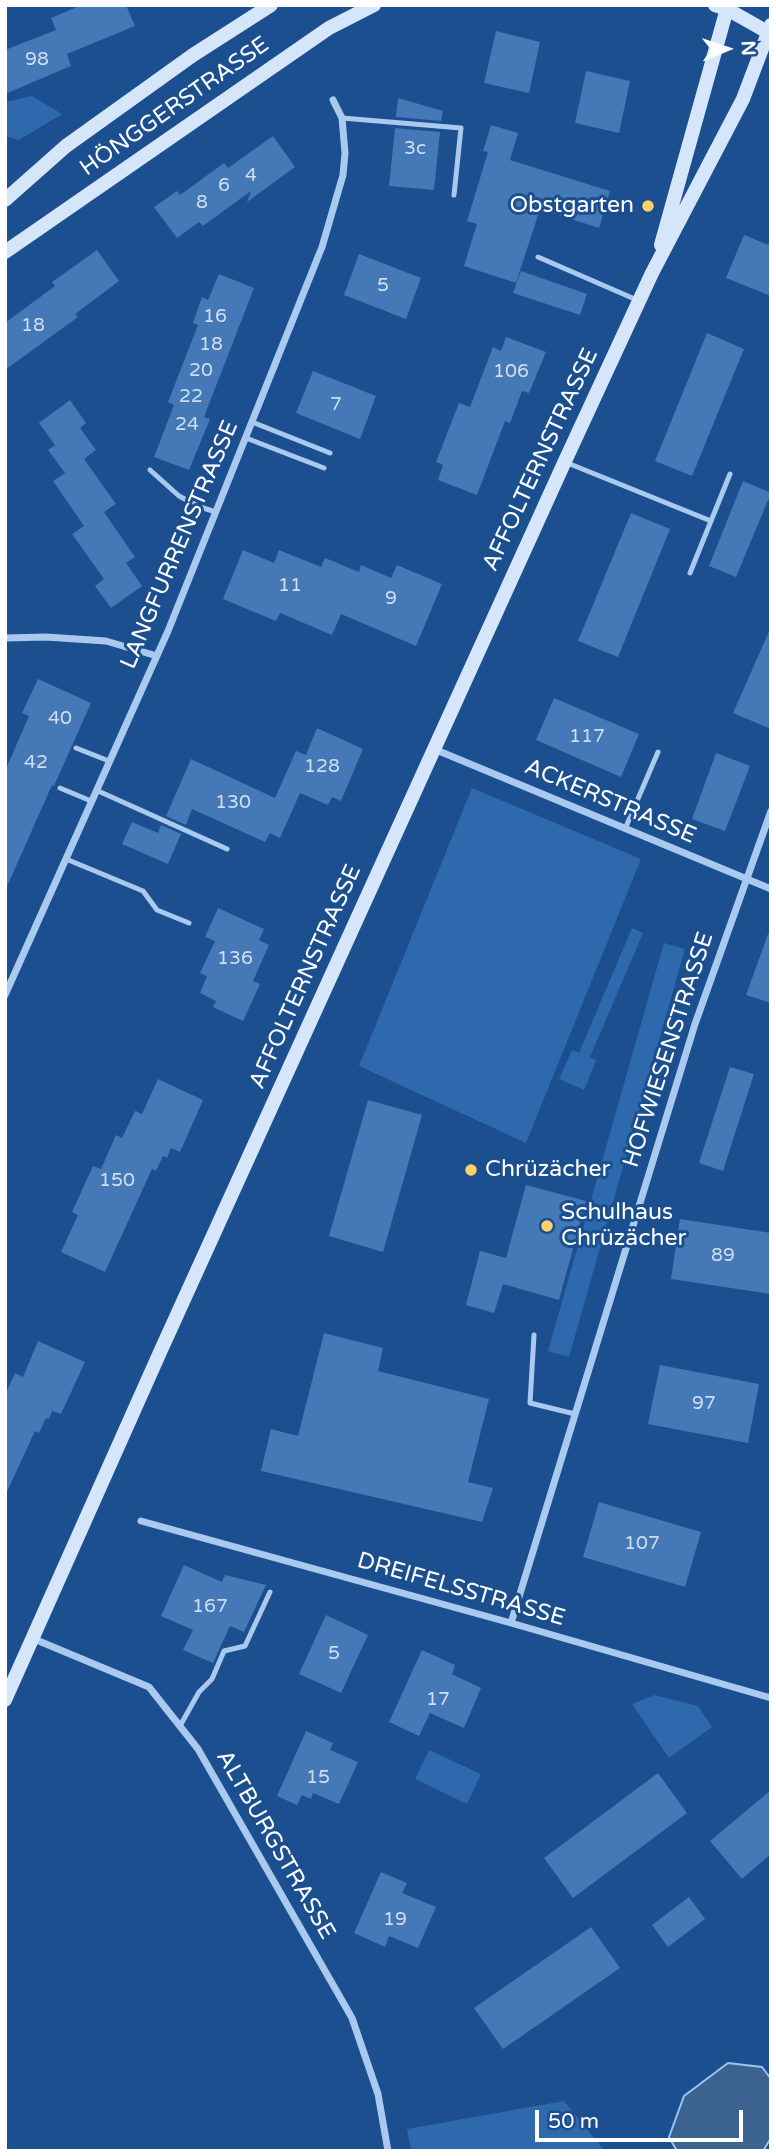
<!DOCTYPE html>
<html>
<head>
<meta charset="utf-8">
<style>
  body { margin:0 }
  #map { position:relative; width:776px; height:2156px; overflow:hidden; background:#1b4f8f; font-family:"Varela Round",sans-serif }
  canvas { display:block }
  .frame { position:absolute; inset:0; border:7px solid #fff; pointer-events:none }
  .north { position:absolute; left:692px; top:14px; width:70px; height:70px; -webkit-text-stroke:5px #1b4f8f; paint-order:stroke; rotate:88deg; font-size:19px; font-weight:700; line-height:28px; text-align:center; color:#fff }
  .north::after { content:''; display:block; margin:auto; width:24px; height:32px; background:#fff; clip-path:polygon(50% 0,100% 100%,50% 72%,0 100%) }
  .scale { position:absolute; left:535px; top:2110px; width:208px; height:32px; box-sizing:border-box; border:4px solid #fff; border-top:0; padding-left:9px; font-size:21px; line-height:24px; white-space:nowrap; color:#fff; -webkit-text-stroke:5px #1b4f8f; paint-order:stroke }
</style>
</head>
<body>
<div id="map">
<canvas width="776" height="2156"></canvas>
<div class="frame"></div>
<div class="north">N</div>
<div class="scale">50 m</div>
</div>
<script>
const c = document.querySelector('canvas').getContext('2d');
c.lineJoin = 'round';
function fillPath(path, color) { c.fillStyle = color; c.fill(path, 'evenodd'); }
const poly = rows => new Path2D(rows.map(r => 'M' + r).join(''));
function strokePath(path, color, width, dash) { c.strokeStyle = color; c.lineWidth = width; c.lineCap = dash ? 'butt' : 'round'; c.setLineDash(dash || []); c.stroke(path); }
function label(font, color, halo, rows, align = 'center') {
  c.font = font + ' "Varela Round",sans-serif'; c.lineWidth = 6; c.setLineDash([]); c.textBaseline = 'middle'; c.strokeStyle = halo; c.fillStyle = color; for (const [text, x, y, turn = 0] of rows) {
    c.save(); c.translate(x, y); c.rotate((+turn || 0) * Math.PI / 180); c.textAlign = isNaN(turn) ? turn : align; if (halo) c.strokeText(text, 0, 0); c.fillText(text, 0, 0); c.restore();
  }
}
fillPath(poly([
  [32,96,62,114,19,140,5,136,5,102],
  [472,788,641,859,526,1143,359,1066],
  [632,928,643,933,590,1057,596,1061,584,1090,559,1079,572,1050,579,1053],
  [664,943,685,949,569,1357,548,1351],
  [655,1695,698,1706,712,1727,669,1758,632,1704],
  [429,1750,481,1774,467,1804,415,1779],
  [564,2101,605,2151,411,2151,407,2129]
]), '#2e69ad');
const water = poly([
  [728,2063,762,2067,771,2079,771,2138,763,2151,677,2151,669,2137,684,2096,728,2063]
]);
fillPath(water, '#3c6290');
strokePath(water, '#9cc4f0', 2);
fillPath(poly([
  [82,5,126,5,135,26,67,54,71,66,5,94,5,50,56,30,51,18],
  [496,31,540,42,529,93,484,83],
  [586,71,630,81,619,133,575,123],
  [398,98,443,111,441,121,396,117],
  [491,125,518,133,510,160,610,191,599,228,540,209,516,283,464,266,477,224,467,221,488,152,483,151],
  [395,128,440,132,434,190,389,186],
  [273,136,295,167,247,202,251,191,203,226,199,222,177,238,154,207,177,191,180,195,224,163,228,168],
  [744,235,771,246,771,296,726,278],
  [97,250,119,281,75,314,78,317,5,370,5,323,55,286,52,282],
  [359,254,421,278,406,319,344,295],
  [521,271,587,294,580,315,513,293],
  [219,274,254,288,204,417,210,419,189,470,154,457,174,405,168,402,198,325,193,323,202,297,208,300],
  [707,333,744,349,692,476,655,461],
  [506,337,546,352,529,393,522,391,510,423,505,421,477,495,438,480,443,465,436,462,459,403,470,407,493,347,501,351],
  [313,371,376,396,360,439,296,413],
  [70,400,86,423,80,428,96,450,84,459,116,504,104,512,135,557,126,563,142,586,111,608,95,586,104,579,72,534,84,526,53,481,65,473,48,450,55,445,39,423],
  [743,481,771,493,736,577,709,566],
  [631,513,670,529,618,657,578,641],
  [243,550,274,563,279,550,321,567,325,558,359,572,361,565,391,578,397,565,442,584,416,646,341,614,332,635,280,613,276,621,223,599],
  [771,627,771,729,733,713],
  [38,679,91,703,54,786,52,785,5,891,5,771,29,716,22,713],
  [554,698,639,734,621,777,536,740],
  [317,728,363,749,341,801,332,797,328,805,300,793,280,838,270,833,265,842,192,809,186,825,166,816,191,759,275,798,296,751,306,755],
  [716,753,750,766,725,831,692,819],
  [132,822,158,833,161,825,181,834,168,864,122,844],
  [218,908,264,929,259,940,269,945,253,981,260,984,243,1021,213,1007,216,1001,200,993,207,976,200,973,215,941,205,937],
  [768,934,771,934,771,1003,746,995],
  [730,1067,754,1074,723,1171,699,1163],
  [158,1079,203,1100,180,1152,171,1148,167,1158,163,1156,156,1171,152,1169,105,1272,61,1252,78,1215,72,1212,93,1166,101,1169,116,1135,122,1138,135,1111,142,1114],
  [368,1100,422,1115,383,1252,329,1236],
  [526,1185,586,1201,559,1300,503,1284,494,1313,466,1305,480,1251,506,1258],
  [680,1219,771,1233,771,1294,671,1279],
  [324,1333,383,1348,378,1371,489,1399,468,1482,493,1488,482,1522,261,1471,271,1429,298,1436],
  [38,1341,85,1362,61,1414,52,1411,49,1419,46,1418,39,1433,35,1431,5,1496,5,1395,15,1373,23,1377],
  [660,1365,759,1384,748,1443,648,1424],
  [599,1502,701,1532,685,1587,583,1557],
  [184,1565,222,1582,225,1575,266,1585,244,1632,230,1626,213,1663,183,1650,193,1630,161,1616],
  [326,1615,368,1635,341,1693,299,1674],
  [422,1650,455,1665,452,1674,481,1688,464,1728,430,1713,419,1736,389,1722],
  [306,1731,333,1743,330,1750,358,1762,339,1804,313,1793,311,1799,302,1795,297,1805,277,1796],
  [658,1773,687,1813,573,1898,544,1858],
  [771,1790,771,1854,742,1879,710,1841],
  [381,1872,407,1883,402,1893,436,1907,418,1948,389,1936,385,1947,354,1933],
  [689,1897,705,1919,668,1947,652,1925],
  [591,1927,620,1968,503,2049,474,2008]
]), '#4478b7');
strokePath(poly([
  [342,118,461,128,454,195],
  [538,257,637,300],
  [252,422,330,453],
  [246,438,324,468],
  [565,462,711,521,690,573],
  [150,470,179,496,200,507,216,512],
  [711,521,730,474],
  [76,748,109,761],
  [60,788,91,801],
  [96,790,227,849],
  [625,829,658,752],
  [66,859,143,891,157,910,189,923],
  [534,1335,530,1403,575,1414],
  [180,1726,199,1692,212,1679,224,1651,245,1646,270,1592]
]), '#a9c9ee', 5);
strokePath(poly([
  [5,638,46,637,106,641,157,656],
  [434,749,771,889],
  [5,995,168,631,322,247,343,175,345,153,342,118,333,100],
  [141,1521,511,1623,771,1698],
  [511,1623,695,1024,771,811],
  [34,1639,149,1687,198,1749,352,2018,378,2094,388,2151]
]), '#a9c9ee', 7);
strokePath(poly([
  [715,5,727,9,771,34],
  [5,200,66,146,193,55,271,5],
  [661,245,728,5],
  [5,252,329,28,374,5],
  [5,1700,161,1350,565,461,652,273,743,99,771,25]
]), '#d6e6fa', 14);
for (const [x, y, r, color] of [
  [648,206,7,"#ffd166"],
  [471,1170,7,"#ffd166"],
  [547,1226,7,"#ffd166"]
]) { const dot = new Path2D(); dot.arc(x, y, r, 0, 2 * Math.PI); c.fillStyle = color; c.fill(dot); strokePath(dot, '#1b4f8f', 2.5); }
label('19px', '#d0dded', null, [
  ["98",37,60],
  ["3c",415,149],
  ["4",251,176],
  ["6",224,186],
  ["8",202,203],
  ["5",383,286],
  ["16",215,317],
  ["18",33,326],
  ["18",211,345],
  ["20",201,371],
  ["106",511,372],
  ["22",191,397],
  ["7",336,405],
  ["24",187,425],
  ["11",290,586],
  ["9",391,599],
  ["40",60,719],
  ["117",587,737],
  ["42",36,763],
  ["128",322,767],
  ["130",233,803],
  ["136",235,959],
  ["150",117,1181],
  ["89",723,1256],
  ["97",704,1404],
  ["107",642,1544],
  ["167",210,1607],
  ["5",334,1654],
  ["17",438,1700],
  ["15",318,1778],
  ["19",395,1920]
]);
label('23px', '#fff', '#1b4f8f', [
  ["HÖNGGERSTRASSE",175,107,-35],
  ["AFFOLTERNSTRASSE",541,460,-65],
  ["LANGFURRENSTRASSE",180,545,-67],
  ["ACKERSTRASSE",610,802,23],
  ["AFFOLTERNSTRASSE",306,977,-66],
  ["HOFWIESENSTRASSE",669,1050,-72],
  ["DREIFELSSTRASSE",461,1590,16],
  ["ALTBURGSTRASSE",275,1845,60]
]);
label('23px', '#fff', '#1b4f8f', [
  ["Obstgarten",634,206,"right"],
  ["Chrüzächer",485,1170],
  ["Schulhaus",561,1213],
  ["Chrüzächer",561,1239]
], 'left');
</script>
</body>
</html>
